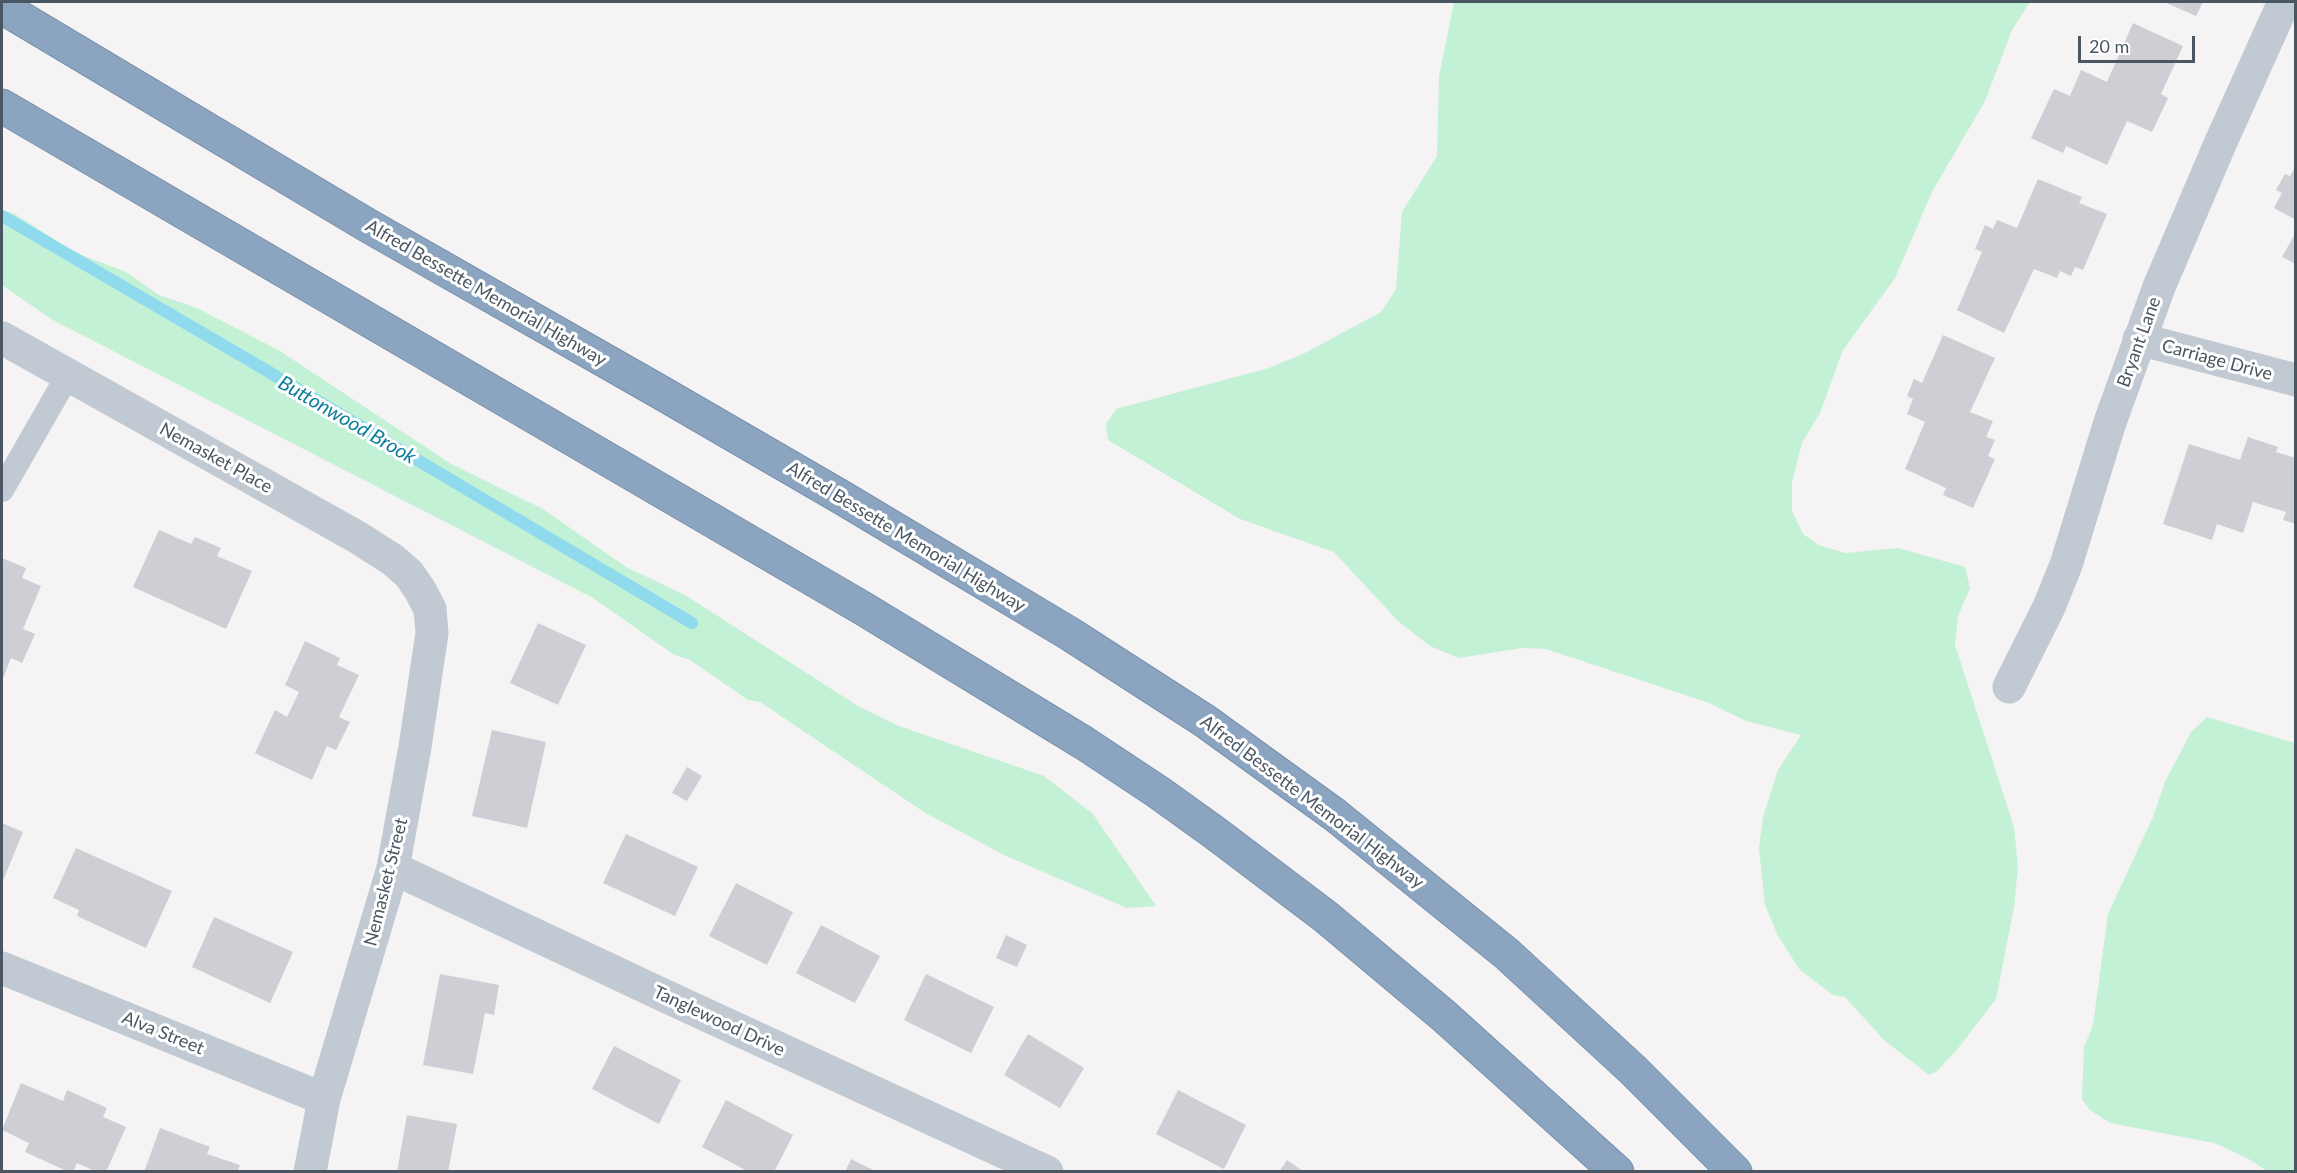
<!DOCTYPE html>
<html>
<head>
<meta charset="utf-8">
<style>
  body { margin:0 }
  #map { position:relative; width:2297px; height:1173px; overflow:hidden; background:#f5f3f3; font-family:Lato,sans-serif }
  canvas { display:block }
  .frame { position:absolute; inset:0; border:3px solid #4a5661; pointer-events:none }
  .scale { position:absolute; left:2078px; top:36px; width:117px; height:27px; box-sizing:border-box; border:3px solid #4a5661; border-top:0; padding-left:8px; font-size:18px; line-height:21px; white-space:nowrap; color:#4a5661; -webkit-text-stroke:4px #fff; paint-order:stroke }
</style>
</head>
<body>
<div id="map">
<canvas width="2297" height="1173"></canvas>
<div class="frame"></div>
<div class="scale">20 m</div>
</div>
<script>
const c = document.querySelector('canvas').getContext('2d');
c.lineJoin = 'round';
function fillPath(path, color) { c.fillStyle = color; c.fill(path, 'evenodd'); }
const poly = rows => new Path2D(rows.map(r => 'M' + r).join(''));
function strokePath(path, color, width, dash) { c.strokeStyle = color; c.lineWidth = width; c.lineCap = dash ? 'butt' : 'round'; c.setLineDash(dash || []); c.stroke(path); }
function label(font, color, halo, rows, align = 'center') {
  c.font = font + ' Lato,sans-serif'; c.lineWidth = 6; c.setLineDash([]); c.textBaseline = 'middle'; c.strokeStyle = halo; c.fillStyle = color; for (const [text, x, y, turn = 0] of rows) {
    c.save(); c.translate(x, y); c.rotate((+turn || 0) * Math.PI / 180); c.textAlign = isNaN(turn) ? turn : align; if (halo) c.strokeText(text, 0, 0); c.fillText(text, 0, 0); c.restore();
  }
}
fillPath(poly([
  [1454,2,2030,2,2012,30,1985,101,1932,192,1895,278,1843,350,1820,413,1802,443,1792,482,1792,511,1803,534,1819,545,1845,553,1898,548,1965,567,1970,588,1958,616,1955,645,2014,827,2018,867,2014,907,1996,999,1956,1051,1936,1072,1929,1075,1884,1040,1845,997,1833,995,1800,970,1778,936,1765,905,1759,848,1763,817,1778,770,1801,735,1746,721,1709,703,1546,649,1522,648,1459,658,1430,646,1398,621,1334,552,1240,519,1108,440,1106,424,1116,409,1269,368,1307,352,1381,312,1396,289,1402,212,1437,156,1439,76],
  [2,210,15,214,74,252,126,272,159,295,197,308,280,351,451,464,543,509,626,567,685,595,858,706,899,726,1044,776,1093,814,1156,906,1127,908,1004,855,924,812,760,702,748,700,690,660,673,654,593,598,51,319,2,285],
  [2207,717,2295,743,2295,1171,2267,1171,2247,1158,2214,1143,2110,1123,2090,1110,2082,1099,2084,1047,2093,1025,2108,914,2153,817,2165,782,2191,732]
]), '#c3f1d5');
strokePath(poly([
  [2,216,264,369,692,623]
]), '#90daee', 12);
fillPath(poly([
  [2164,2,2203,2,2196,16],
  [2133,23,2183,46,2161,94,2168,98,2152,132,2127,121,2107,165,2066,146,2063,153,2031,138,2054,89,2070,96,2081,70,2107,82],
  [2296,166,2296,220,2274,208,2282,193,2276,190,2285,174,2290,176],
  [2038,179,2082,197,2079,203,2107,214,2083,270,2075,267,2071,276,2060,271,2057,278,2034,269,2004,333,1957,310,1982,252,1975,249,1985,225,1993,229,1997,220,2017,228],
  [2296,232,2296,264,2282,257],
  [1943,335,1995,358,1970,412,1993,421,1986,437,1995,440,1988,456,1995,459,1973,508,1943,495,1946,488,1905,469,1925,422,1907,414,1913,399,1907,396,1914,379,1922,383],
  [2248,437,2278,447,2276,452,2296,458,2296,524,2283,520,2286,512,2253,502,2243,533,2217,524,2212,540,2163,524,2189,444,2240,460],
  [159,530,191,544,195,537,221,548,217,556,252,571,226,629,133,587],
  [2,558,26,568,22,578,41,586,23,629,35,634,22,663,11,658,2,681],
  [538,623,586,645,558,705,510,683],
  [305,641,340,658,337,665,359,675,339,717,350,722,336,750,327,746,312,780,255,753,275,710,287,717,299,692,285,685],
  [492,730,546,742,527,828,472,816],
  [687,767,702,776,687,801,672,793],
  [2,823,23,832,2,883],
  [626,834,698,867,675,916,603,883],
  [76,848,172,891,146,948,77,916,79,910,53,898],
  [736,883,793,912,767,965,709,936],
  [214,917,293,952,270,1003,192,967],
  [821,925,880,956,855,1003,796,973],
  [1006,935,1027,945,1017,967,996,958],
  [440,974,499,985,494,1015,485,1013,473,1074,423,1065],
  [926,974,994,1007,971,1053,904,1020],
  [1028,1034,1084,1068,1060,1108,1004,1075],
  [614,1046,681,1080,659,1124,592,1089],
  [21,1083,63,1101,67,1090,107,1108,103,1117,126,1127,106,1172,97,1172,77,1163,73,1172,69,1172,25,1152,29,1143,2,1130],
  [1178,1090,1246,1125,1224,1169,1156,1134],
  [726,1100,793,1135,774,1172,749,1172,702,1147],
  [407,1115,457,1124,448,1172,397,1172],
  [160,1128,210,1147,207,1154,240,1165,237,1172,144,1172],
  [851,1159,877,1172,845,1172],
  [1287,1160,1304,1172,1279,1172]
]), '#cdcfd5');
const motorway = poly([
  [2,7,367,225,660,392,841,497,1070,634,1205,721,1335,815,1507,954,1633,1070,1735,1172],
  [2,106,864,609,1084,743,1158,792,1215,833,1326,917,1444,1016,1617,1172]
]);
strokePath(motorway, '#7690ad', 35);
strokePath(poly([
  [2,490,68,375]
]), '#c1cad2', 24);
strokePath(poly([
  [2,338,357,537,393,560,409,574,420,590,430,609,432,633,415,747,393,868,324,1099,310,1172],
  [2139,339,2296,380],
  [2009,687,2049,607,2066,565,2110,422,2159,287,2220,144,2284,2],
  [393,868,678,1002,1047,1172],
  [2,968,324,1099]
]), '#c1cad2', 33);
strokePath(motorway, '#8ba5c1', 33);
label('18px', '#4a5661', '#fff', [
  ["Alfred Bessette Memorial Highway",486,293,30],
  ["Bryant Lane",2139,342,-70],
  ["Carriage Drive",2217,360,15],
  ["Nemasket Place",216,458,29],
  ["Alfred Bessette Memorial Highway",906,537,31],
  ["Alfred Bessette Memorial Highway",1312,802,37],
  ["Nemasket Street",386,882,-76],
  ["Tanglewood Drive",719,1021,25],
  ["Alva Street",163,1033,22]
]);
label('italic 20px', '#0c7c9b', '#fff', [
  ["Buttonwood Brook",347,420,30]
]);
</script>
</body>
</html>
